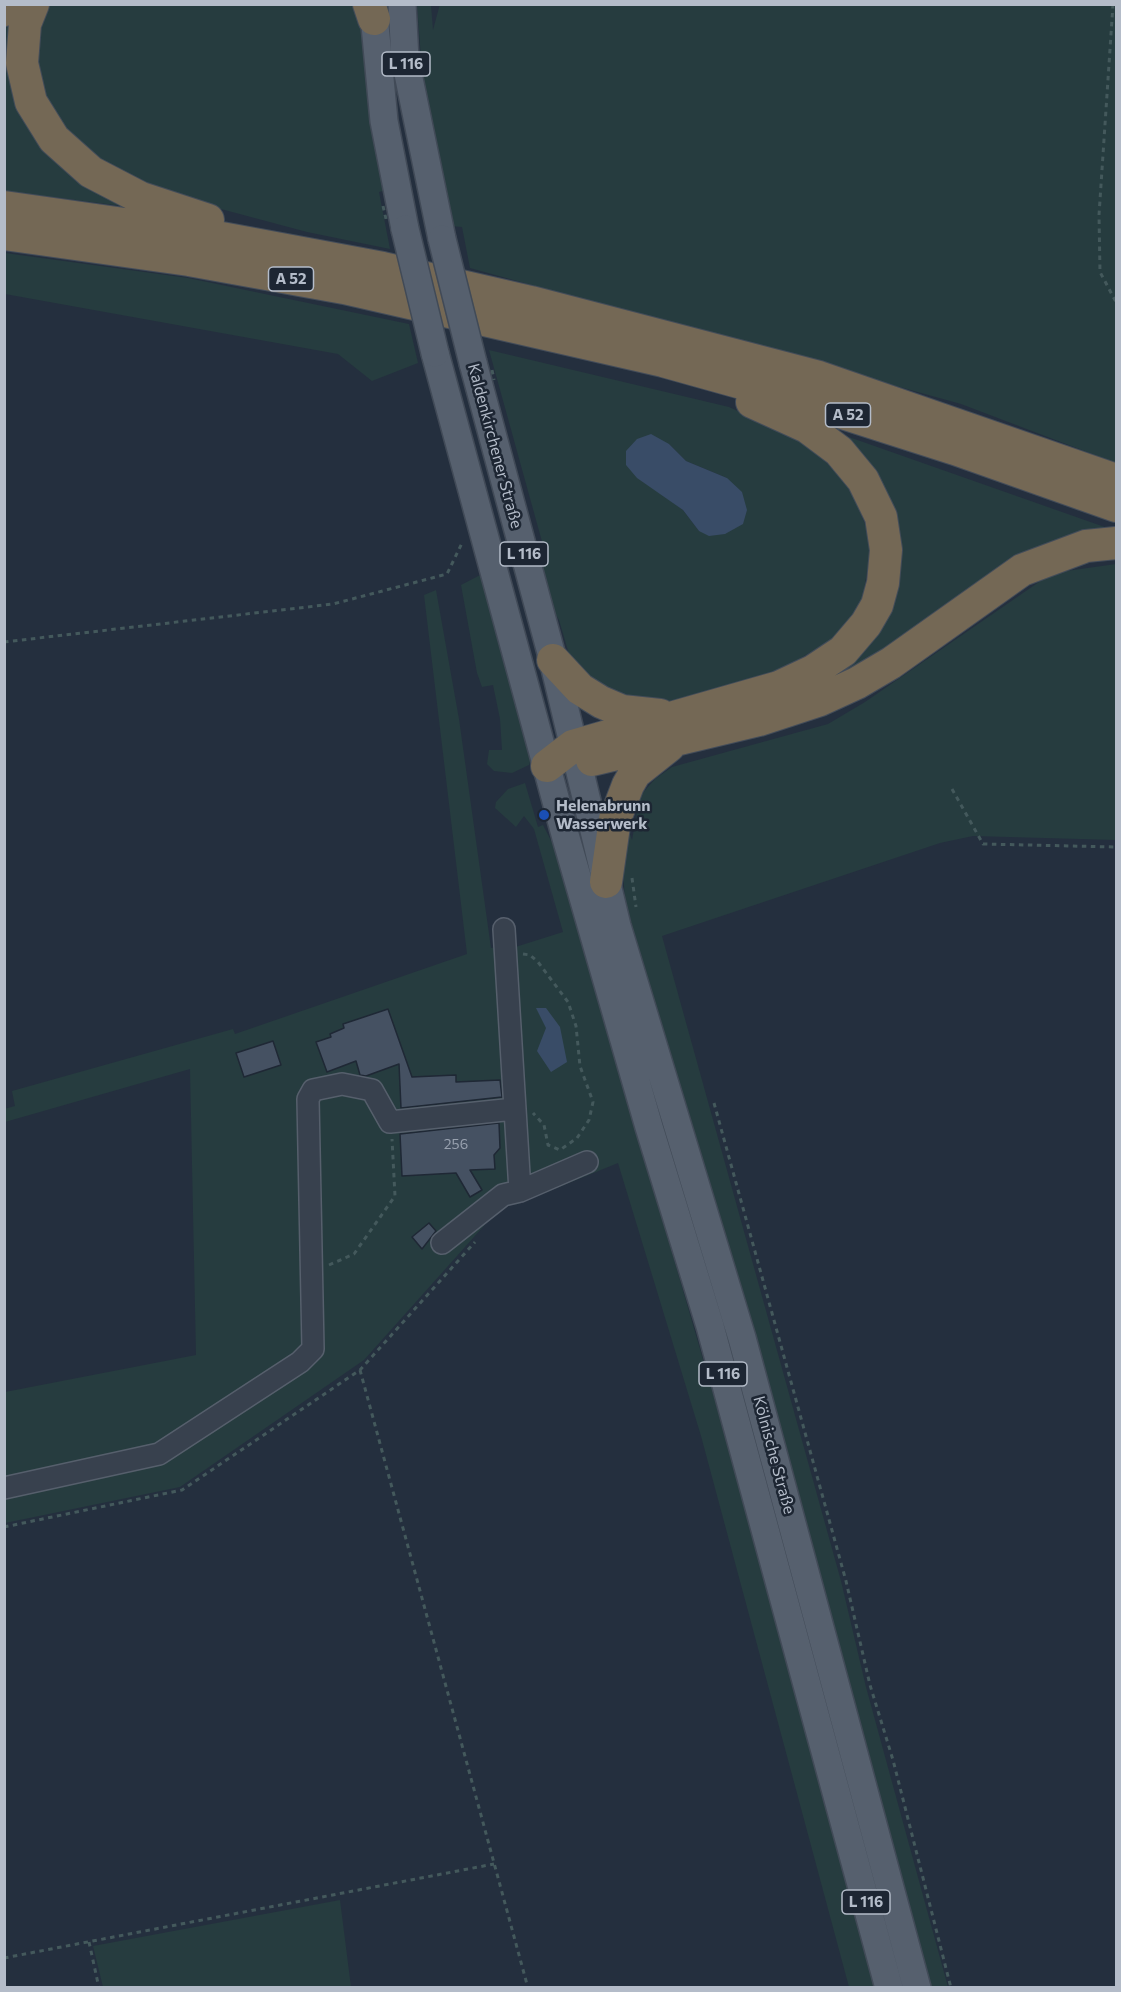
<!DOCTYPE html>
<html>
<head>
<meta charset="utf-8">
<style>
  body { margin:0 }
  #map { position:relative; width:1121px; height:1992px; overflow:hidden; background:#242f3e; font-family:Commissioner,sans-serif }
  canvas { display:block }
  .frame { position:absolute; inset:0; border:6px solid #b4bcc9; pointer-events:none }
</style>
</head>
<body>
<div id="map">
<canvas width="1121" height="1992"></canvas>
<div class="frame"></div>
</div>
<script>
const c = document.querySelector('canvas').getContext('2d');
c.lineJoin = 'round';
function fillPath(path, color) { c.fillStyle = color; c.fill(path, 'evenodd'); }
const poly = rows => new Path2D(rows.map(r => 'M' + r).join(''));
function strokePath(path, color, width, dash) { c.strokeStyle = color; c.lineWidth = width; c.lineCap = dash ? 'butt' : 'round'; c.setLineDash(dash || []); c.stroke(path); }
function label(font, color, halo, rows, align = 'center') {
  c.font = font + ' Commissioner,sans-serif'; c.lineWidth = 5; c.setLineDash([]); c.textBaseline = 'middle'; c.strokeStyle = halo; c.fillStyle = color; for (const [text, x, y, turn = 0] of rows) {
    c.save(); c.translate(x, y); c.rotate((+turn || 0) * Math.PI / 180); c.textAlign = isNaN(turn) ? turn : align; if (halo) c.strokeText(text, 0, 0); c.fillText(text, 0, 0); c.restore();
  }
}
fillPath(poly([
  [440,4,1116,5,1116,463,961,404,470,268,462,227,451,226,429,119,421,58,417,5,431,5,433,30],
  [17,5,25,104,146,209,5,191,4,30],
  [49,5,358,5,387,190,379,192,390,249,307,232,191,201,157,189,100,161,56,121,39,84,36,48,42,19],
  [5,253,188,278,409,324,418,363,372,381,338,354,5,294],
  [489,350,729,407,805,442,850,485,872,543,861,607,840,635,782,669,696,697,653,705,624,704,576,678,559,620,544,594,536,559,546,556],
  [669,444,686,461,727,478,699,531,683,510,662,494],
  [829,430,1116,531,811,692,894,546],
  [1116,564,1116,840,973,836,940,843,662,936,841,1581,866,1687,948,1987,930,1987,626,916,622,857,623,814,632,840,640,796,655,779,672,767,828,724,865,702,1052,573],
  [484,573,533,754,529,765,512,773,494,771,487,764,489,750,502,750,500,719,493,685,482,687,477,673,461,585],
  [436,590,459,719,491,948,503,946,513,1183,507,1200,364,1360,180,1487,5,1523,5,1392,196,1355,190,1069,5,1122,4,1109,15,1106,12,1091,233,1029,235,1034,467,954,424,595],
  [525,783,538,827,543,825,561,860,578,928,776,1611,879,1987,849,1987,701,1436,618,1163,515,1205,527,1195,536,1176,521,1167,509,949,563,932,534,829,524,816,516,827,495,808,496,802,508,789],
  [340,1900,351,1987,103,1987,93,1946]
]), '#263c3f');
fillPath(poly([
  [651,434,669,444,686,461,727,478,742,492,747,510,743,524,725,534,709,536,699,531,683,510,637,478,626,465,626,451,637,439],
  [536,1008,546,1008,560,1027,567,1062,551,1072,537,1051,546,1028]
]), '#394c67');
const building = poly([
  [388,1009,412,1077,456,1075,456,1082,500,1080,502,1097,401,1108,399,1064,366,1076,360,1075,356,1061,327,1072,316,1042,331,1037,330,1034,344,1028,343,1024,388,1009],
  [273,1041,281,1065,244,1077,236,1053,273,1041],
  [499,1123,500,1148,494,1155,495,1169,470,1170,482,1190,470,1197,456,1173,402,1176,400,1134,499,1123],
  [429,1223,436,1231,422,1249,412,1237,429,1223]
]);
fillPath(building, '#455162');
strokePath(building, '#1f2835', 1.5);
const minor = poly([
  [504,929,520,1191],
  [442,1243,503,1195,520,1191,587,1162],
  [4,1488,159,1454,300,1362,313,1349,308,1099,313,1090,342,1084,372,1090,390,1122,514,1109]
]);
const major = poly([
  [373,4,384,121,405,229],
  [402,4,405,59,442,239],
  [435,353,566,838,649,1127,710,1326,889,1988],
  [473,363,553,660,617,926,742,1338,917,1988]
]);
const highway = poly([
  [33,4,25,24,22,63,31,102,54,139,91,172,141,198,208,220],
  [369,4,374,19],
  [4,10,7,4],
  [4,207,216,237,383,268,531,302,819,377,1116,480],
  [4,234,189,260,344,288,663,361,799,399,955,449,1116,506],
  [553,660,580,689,601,702,622,711,660,715],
  [592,760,759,720,820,700,857,683,891,663,1022,570,1086,546,1116,543],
  [547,766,573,746,779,687,813,671,843,651,866,624,877,605,883,583,886,550,881,517,863,480,839,451,807,427,752,402],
  [606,882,615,819,628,785,635,773,669,746]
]);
strokePath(minor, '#565f6c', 24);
strokePath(major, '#414a57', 30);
strokePath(highway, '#434c59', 34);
strokePath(poly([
  [1113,4,1099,215,1100,272,1116,302],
  [4,642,333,604,447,574,463,541],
  [952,789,983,844,1116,847],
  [632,878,636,907],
  [523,954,530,955,538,962,568,1002,576,1026,580,1066,593,1102,589,1120,577,1138,560,1150,548,1145,544,1125,533,1113],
  [714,1103,846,1581,870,1685,893,1760,951,1988],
  [329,1265,354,1254,395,1196,392,1139],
  [360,1370,528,1988],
  [4,1527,182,1490,360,1370,475,1242],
  [89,1942,99,1988],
  [4,1958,494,1864]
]), '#44595c', 3, [4.5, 4.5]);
strokePath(minor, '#38414e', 21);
strokePath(major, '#56606e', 27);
strokePath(highway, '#746855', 32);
const majorBridge = poly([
  [405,229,435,353],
  [442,239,473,363]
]);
strokePath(majorBridge, '#414a57', 30, []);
strokePath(poly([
  [383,206,386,219],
  [492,370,494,380]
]), '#44595c', 3, [4.5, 4.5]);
strokePath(majorBridge, '#56606e', 27);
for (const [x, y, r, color] of [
  [544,815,6,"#1a4fb4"]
]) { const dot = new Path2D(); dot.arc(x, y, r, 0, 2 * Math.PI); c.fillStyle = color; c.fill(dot); strokePath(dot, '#1d2633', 2); }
label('14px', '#98a1af', null, [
  ["256",456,1144]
]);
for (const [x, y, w] of [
  [406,64,48],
  [291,279,45],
  [848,415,45],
  [524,554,48],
  [723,1374,48],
  [866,1902,48]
]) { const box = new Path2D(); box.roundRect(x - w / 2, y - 12, w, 24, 4.5); c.fillStyle = '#1d2633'; c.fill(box); strokePath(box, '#b4bcc9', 1.5); }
label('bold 15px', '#b4bcc9', null, [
  ["L 116",406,64],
  ["A 52",291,279],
  ["A 52",848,415],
  ["L 116",524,554],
  ["L 116",723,1374],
  ["L 116",866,1902]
]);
label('16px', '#b4bcc9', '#1d2633', [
  ["Kaldenkirchener Straße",495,446,75],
  ["Kölnische Straße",774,1455,75]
]);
label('bold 16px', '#b4bcc9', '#1d2633', [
  ["Helenabrunn",556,806],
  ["Wasserwerk",556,824]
], 'left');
</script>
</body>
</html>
